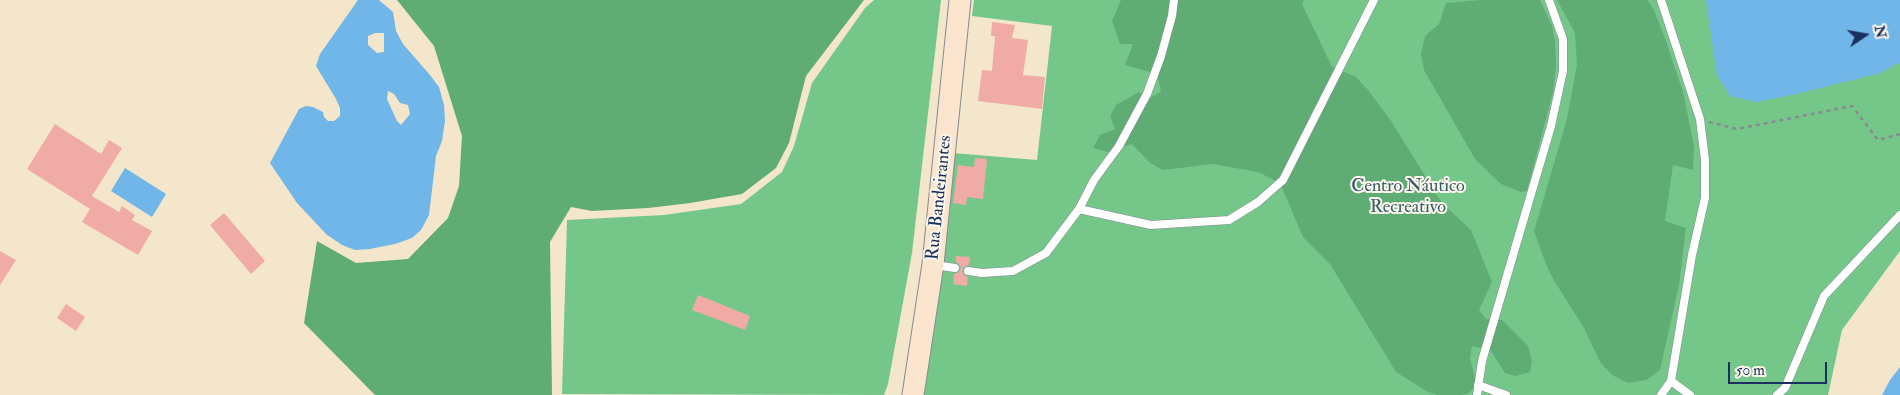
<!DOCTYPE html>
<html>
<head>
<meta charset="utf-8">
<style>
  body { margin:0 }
  #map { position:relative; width:1900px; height:395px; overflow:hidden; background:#f3e6cb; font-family:"IM FELL Double Pica",serif }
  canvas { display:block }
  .north { position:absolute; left:1840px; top:10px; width:50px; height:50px; -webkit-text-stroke:4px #fbf7ec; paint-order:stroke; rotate:78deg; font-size:14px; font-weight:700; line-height:20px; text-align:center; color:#1b2f5e }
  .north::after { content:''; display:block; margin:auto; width:18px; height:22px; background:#1b2f5e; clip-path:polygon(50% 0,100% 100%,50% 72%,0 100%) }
  .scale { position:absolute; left:1728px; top:362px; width:99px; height:22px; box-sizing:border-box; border:2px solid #1b2f5e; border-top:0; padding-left:6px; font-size:15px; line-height:18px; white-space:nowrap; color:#1b2f5e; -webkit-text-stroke:4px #fbf7ec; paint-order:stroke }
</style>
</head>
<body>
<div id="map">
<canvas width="1900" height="395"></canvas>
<div class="north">N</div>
<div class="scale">50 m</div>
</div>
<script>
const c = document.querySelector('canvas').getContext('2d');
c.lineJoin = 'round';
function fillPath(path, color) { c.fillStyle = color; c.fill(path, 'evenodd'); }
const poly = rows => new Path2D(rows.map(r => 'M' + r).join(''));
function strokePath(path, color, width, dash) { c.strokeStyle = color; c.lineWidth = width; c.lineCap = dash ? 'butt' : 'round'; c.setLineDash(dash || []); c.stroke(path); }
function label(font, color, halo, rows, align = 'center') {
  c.font = font + ' "IM FELL Double Pica",serif'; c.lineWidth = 4; c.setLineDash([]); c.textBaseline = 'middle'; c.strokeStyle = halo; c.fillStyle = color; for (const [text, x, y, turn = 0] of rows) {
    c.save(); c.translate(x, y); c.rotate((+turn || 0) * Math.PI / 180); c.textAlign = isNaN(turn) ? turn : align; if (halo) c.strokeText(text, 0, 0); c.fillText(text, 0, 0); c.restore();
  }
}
fillPath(poly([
  [874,0,941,0,912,253,888,384,884,395,562,394,567,220,664,215,741,204,782,172,794,146,812,83,865,8],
  [974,0,1900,0,1900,251,1842,330,1828,395,916,395,953,153,1037,160,1052,26,972,16]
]), '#75c789');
fillPath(poly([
  [397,0,864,0,806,76,789,143,776,168,742,194,690,203,648,208,592,211,571,207,550,242,552,395,375,395,304,323,317,241,356,263,408,259,448,218,459,186,462,136,434,46],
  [1121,0,1304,0,1302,4,1332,67,1356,77,1368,90,1391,121,1442,203,1471,230,1492,282,1479,310,1486,319,1502,320,1528,346,1532,361,1530,372,1515,376,1505,373,1491,351,1472,346,1470,358,1476,382,1472,390,1467,394,1461,395,1437,395,1426,391,1396,372,1330,264,1303,237,1280,183,1258,172,1213,164,1163,170,1150,163,1132,144,1108,152,1093,148,1100,135,1115,129,1110,116,1116,105,1139,92,1148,99,1161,92,1157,74,1125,65,1133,44,1120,44,1112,21],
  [1481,0,1540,0,1552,26,1555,41,1556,67,1553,92,1527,191,1521,192,1501,184,1475,159,1424,70,1421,54,1425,36,1439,24,1446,3],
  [1557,0,1647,0,1653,8,1666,41,1683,92,1694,146,1693,170,1673,165,1665,221,1686,228,1679,285,1660,370,1646,380,1628,383,1612,375,1600,362,1584,328,1555,282,1547,267,1534,231,1567,119,1577,64,1575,33]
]), '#60ac75');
fillPath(poly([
  [358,0,379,0,393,12,396,31,403,44,430,75,439,87,444,105,445,121,442,141,436,156,429,215,421,230,412,238,395,244,370,249,355,250,342,245,326,234,297,203,270,163,299,109,306,106,313,107,323,112,324,117,328,121,334,121,340,116,340,108,336,99,316,66,320,54],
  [375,33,384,33,384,52,377,53,368,45,368,36],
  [388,91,394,94,400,103,408,105,410,114,401,125,397,121,387,99],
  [1706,0,1900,0,1900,62,1881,73,1796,94,1756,102,1730,96,1717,75],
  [125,168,166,194,152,217,111,191],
  [1900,367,1900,395,1882,395,1890,380]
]), '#71b6e8');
fillPath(poly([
  [992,22,1015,25,1012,38,1028,40,1023,75,1045,77,1042,109,978,101,982,70,992,71,995,36,991,36],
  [55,124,101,154,109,140,122,148,92,196,119,212,122,206,135,215,132,220,152,231,138,255,82,222,90,209,27,169],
  [975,158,987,159,983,199,967,197,966,205,953,203,958,165,974,167],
  [224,213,265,261,251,274,210,225],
  [0,251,16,260,0,285],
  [956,256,970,257,969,265,964,267,962,271,964,275,968,277,967,286,953,284,954,274,959,272,961,268,959,264,956,262],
  [698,295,750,316,745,330,692,310],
  [66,304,85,317,76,331,57,318]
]), '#f0aba6');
const lane = poly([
  [1079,209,1151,225,1229,220,1258,202,1283,180,1374,0],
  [935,265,955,268],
  [968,271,982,273,1013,271,1046,253,1079,209,1094,180,1119,146,1147,94,1161,56,1172,16,1174,0],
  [1671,381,1690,395],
  [1478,385,1506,395],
  [1477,395,1482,361,1551,126,1563,71,1563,39,1549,0],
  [1661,395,1671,381,1692,255,1705,198,1705,160,1700,119,1661,0],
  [1777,395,1785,388,1824,296,1900,215]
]);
const secondary = poly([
  [913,395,933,264,960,0]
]);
strokePath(lane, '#878a94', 9);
strokePath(secondary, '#878a94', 23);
strokePath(poly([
  [1709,122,1737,129,1852,106,1878,140,1900,134]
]), '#878a94', 2.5, [4, 4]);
strokePath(lane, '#fff', 8);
strokePath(secondary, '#fce5cf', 21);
label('18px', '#365d6b', '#fbf7ec', [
  ["Centro Náutico",1408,187],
  ["Recreativo",1408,208]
]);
label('18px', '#1b2f5e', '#fbf7ec', [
  ["Rua Bandeirantes",940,198,-84]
]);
</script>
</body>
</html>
